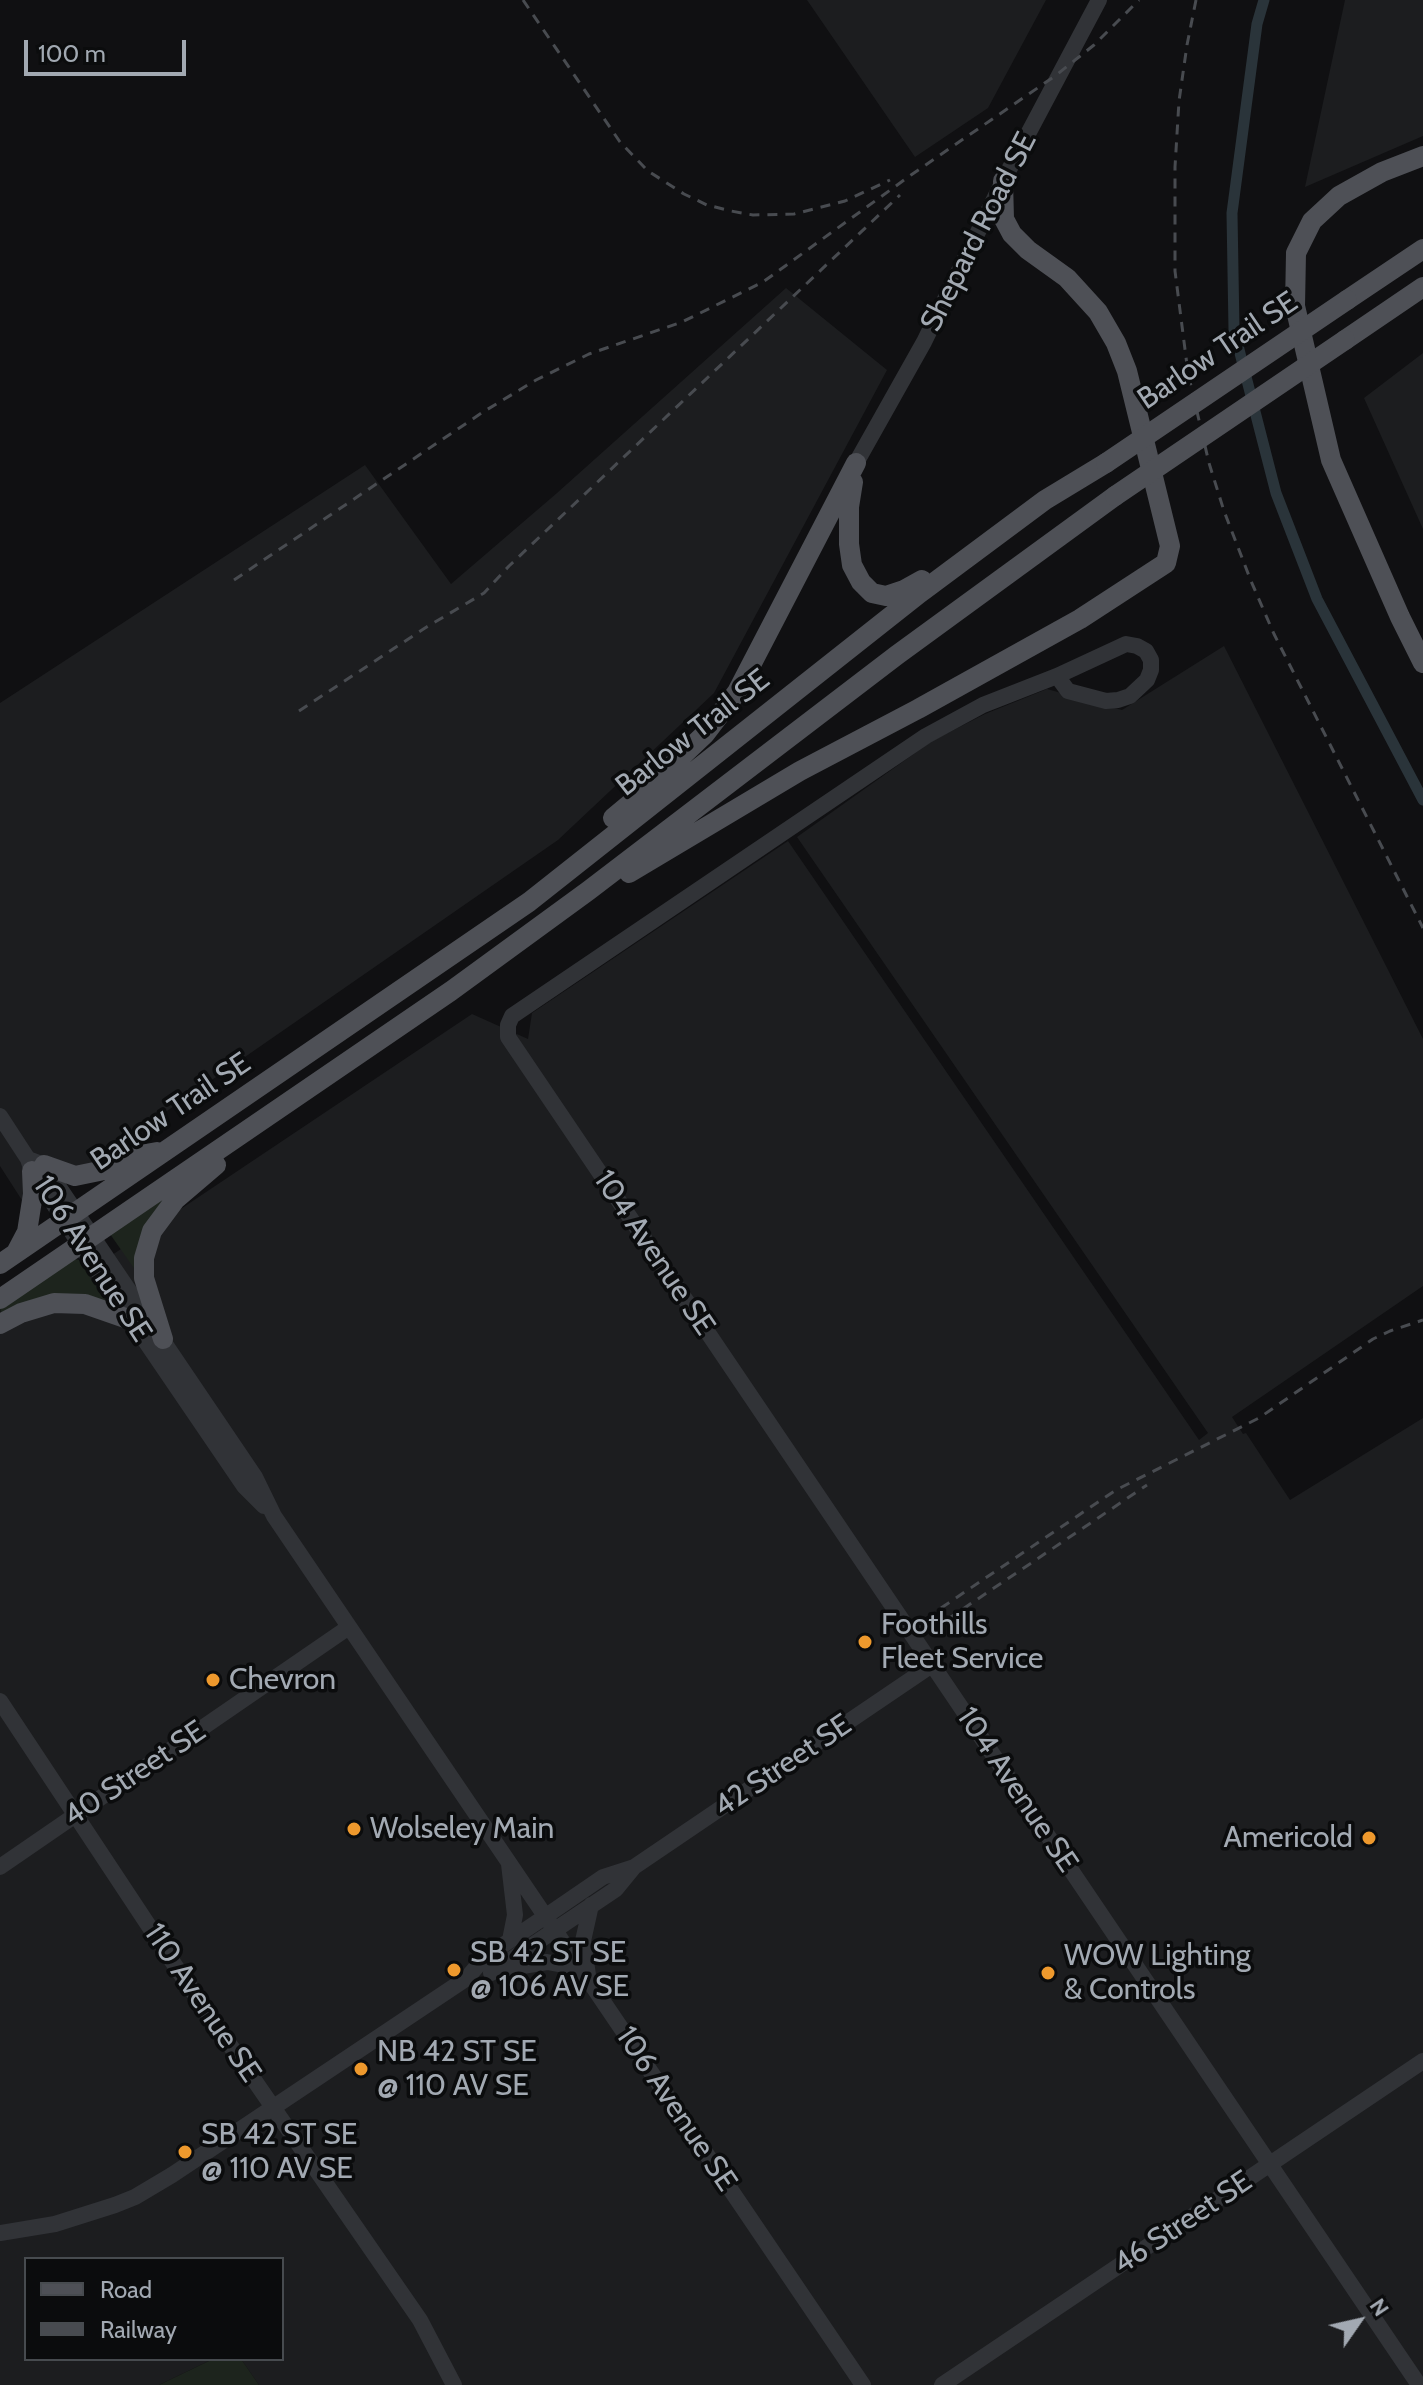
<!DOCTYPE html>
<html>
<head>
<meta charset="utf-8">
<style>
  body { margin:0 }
  #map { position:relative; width:1423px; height:2385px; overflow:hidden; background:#101012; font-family:Cabin,sans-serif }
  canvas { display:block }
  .legend { position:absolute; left:24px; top:2257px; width:260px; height:104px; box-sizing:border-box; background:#0b0c0d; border:2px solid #474b4f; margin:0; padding:10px 14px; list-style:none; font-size:24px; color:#a2a9b2 }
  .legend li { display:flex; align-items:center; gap:16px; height:40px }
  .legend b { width:40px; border:2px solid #474b4f }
  .north { position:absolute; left:1319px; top:2281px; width:80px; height:80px; -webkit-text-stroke:6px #0b0c0d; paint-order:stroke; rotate:56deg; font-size:22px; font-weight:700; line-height:32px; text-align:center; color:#a2a9b2 }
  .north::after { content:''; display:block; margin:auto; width:28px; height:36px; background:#a2a9b2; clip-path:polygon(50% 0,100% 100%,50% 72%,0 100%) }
  .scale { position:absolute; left:24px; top:40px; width:162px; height:36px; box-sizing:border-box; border:4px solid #a2a9b2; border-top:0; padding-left:10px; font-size:24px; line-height:28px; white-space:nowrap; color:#a2a9b2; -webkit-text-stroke:6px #0b0c0d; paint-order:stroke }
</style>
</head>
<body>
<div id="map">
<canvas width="1423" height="2385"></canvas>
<ul class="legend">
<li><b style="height:10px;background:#4e5056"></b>Road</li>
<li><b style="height:10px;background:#484b50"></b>Railway</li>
</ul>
<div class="north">N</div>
<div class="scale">100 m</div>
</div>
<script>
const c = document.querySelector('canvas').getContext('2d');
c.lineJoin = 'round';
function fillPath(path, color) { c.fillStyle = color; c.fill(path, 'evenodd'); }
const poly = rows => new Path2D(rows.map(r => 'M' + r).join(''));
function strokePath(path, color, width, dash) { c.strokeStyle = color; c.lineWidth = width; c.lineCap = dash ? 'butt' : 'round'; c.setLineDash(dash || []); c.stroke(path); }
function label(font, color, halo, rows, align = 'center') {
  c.font = font + ' Cabin,sans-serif'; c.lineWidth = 7; c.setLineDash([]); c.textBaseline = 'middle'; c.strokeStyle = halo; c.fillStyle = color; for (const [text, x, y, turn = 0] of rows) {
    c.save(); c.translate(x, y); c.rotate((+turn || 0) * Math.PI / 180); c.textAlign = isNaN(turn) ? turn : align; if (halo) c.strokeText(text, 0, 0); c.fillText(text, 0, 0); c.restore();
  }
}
fillPath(poly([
  [807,0,1046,0,988,108,915,157],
  [1345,0,1423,0,1423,136,1305,187],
  [786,288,887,370,714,693,558,840,27,1208,0,1166,0,703,365,465,451,584,557,493],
  [1423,353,1423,529,1364,398],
  [1224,646,1423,1039,1423,1286,1232,1417,1243,1434,1246,1433,1290,1500,1423,1418,1423,2385,259,2385,241,2359,282,2359,282,2259,26,2259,26,2359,213,2359,159,2385,0,2385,0,1330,472,1014,528,1039,532,1013,788,841,1199,1440,1208,1433,797,837,932,741,985,714,1047,689,1122,710]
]), '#1c1d1f');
fillPath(poly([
  [167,1191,138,1274,110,1234],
  [71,1258,79,1260,106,1301,1,1314,0,1308],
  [213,2359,241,2359,259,2385,159,2385]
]), '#1d241d');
strokePath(poly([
  [1264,0,1257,24,1232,213,1234,330,1276,493,1317,599,1423,800]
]), '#2a343a', 11);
strokePath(poly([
  [856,463,924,342,1003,181,1099,0],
  [1057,676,1068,691,1106,701,1118,700,1130,696,1147,680,1151,670,1151,660,1146,651,1137,646,1126,644,1057,676,983,705,926,736,512,1016,508,1025,508,1037,1419,2385],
  [0,1116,28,1159,32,1171,86,1254,244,1486,264,1506],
  [28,1159,44,1165,255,1477,274,1516,863,2385],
  [0,1701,176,1967,420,2320,454,2385],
  [509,1864,515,1915,510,1940],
  [0,1867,349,1627],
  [504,1969,547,1962,580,1968],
  [491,1973,616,1889,634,1867],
  [588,1975,583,1941,591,1905],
  [0,2233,55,2224,115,2205,135,2197,172,2175,467,1978,484,1958,546,1916,603,1877,634,1867,932,1665],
  [942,2385,1423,2061]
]), '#313337', 16);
strokePath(poly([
  [1423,156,1382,172,1339,196,1312,221,1296,253,1295,306,1331,460,1400,617,1423,663],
  [1347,300,1423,249],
  [1345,340,1423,287],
  [853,482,849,507,849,544,852,565,861,582,872,593,886,596,904,590,922,580],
  [613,818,643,793,705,734,737,692,856,463],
  [629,873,800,771,918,709,1080,619,1166,563,1170,546,1127,371,1116,343,1098,312,1067,278,1028,250,1012,234,1004,219,1003,181],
  [44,1165,75,1176,109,1169,129,1157,157,1152],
  [17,1251,27,1232,33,1194,32,1171],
  [0,1264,529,902,920,593,1045,500,1106,463],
  [0,1299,451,991,588,891,897,655,1115,496],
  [0,1324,21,1313,54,1303,85,1304,131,1320],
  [163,1339,144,1278,144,1258,152,1231,175,1200,216,1165]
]), '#4e5056', 20);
strokePath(poly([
  [523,0,620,142,648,171,684,194,707,205,731,211,753,215,794,214,845,201,890,180],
  [1196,0,1187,45,1179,101,1175,167,1175,271,1188,373,1209,463,1224,511,1251,581,1274,634,1423,928],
  [234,580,483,412,536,380,589,354,682,322,763,282,911,175,1055,76,1094,45,1139,0],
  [299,711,425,628,484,593,509,566,900,195],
  [941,1608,1116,1490,1259,1418,1373,1339,1390,1331,1423,1320],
  [948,1619,1147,1485]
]), '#484b50', 3, [10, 8]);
strokePath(poly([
  [1106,463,1347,300],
  [1115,496,1345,340]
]), '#4e5056', 20);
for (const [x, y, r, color] of [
  [865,1642,8,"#ee992d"],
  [213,1680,8,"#ee992d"],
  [354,1829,8,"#ee992d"],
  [1369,1838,8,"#ee992d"],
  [454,1970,8,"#ee992d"],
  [1048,1973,8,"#ee992d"],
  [361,2069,8,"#ee992d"],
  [185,2152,8,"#ee992d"]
]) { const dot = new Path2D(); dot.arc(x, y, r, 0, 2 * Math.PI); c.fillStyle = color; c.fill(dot); strokePath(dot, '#0b0c0d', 3); }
label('30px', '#a2a9b2', '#0b0c0d', [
  ["Shepard Road SE",979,232,-63],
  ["Barlow Trail SE",1218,351,-34],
  ["Barlow Trail SE",693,733,-38],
  ["Barlow Trail SE",171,1112,-34],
  ["104 Avenue SE",654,1253,56],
  ["106 Avenue SE",92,1259,57],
  ["42 Street SE",783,1766,-34],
  ["40 Street SE",135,1774,-34],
  ["104 Avenue SE",1017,1790,56],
  ["110 Avenue SE",202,2003,56],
  ["106 Avenue SE",676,2109,56],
  ["46 Street SE",1183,2223,-34]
]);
label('30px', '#a2a9b2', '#0b0c0d', [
  ["Foothills",881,1625],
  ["Fleet Service",881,1659],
  ["Chevron",229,1680],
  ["Wolseley Main",370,1829],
  ["Americold",1353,1838,"right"],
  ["SB 42 ST SE",470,1953],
  ["@ 106 AV SE",470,1987],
  ["WOW Lighting",1064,1956],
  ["& Controls",1064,1990],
  ["NB 42 ST SE",377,2052],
  ["@ 110 AV SE",377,2086],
  ["SB 42 ST SE",201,2135],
  ["@ 110 AV SE",201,2169]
], 'left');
</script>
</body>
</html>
